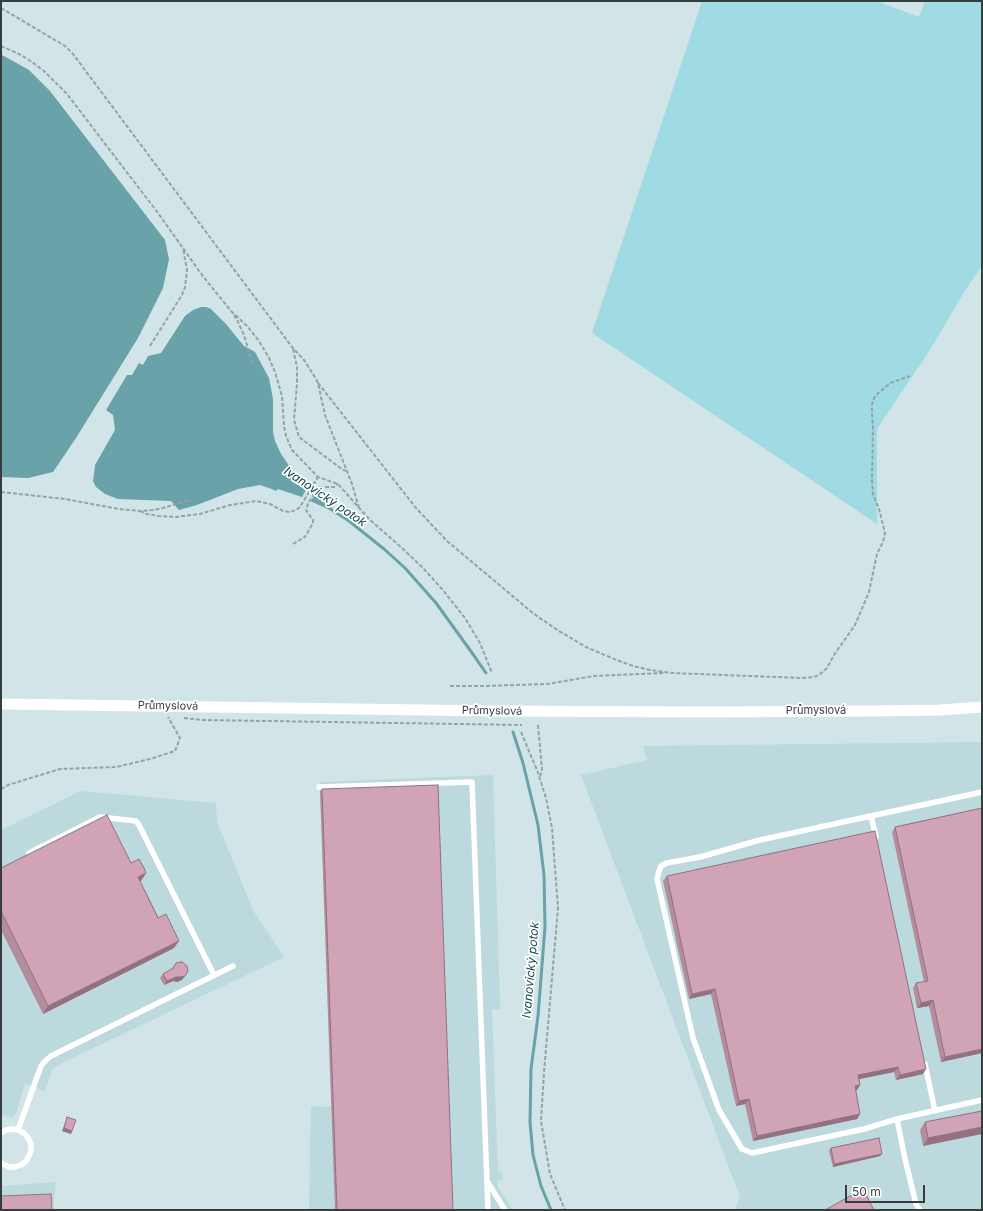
<!DOCTYPE html>
<html>
<head>
<meta charset="utf-8">
<style>
  body { margin:0 }
  #map { position:relative; width:983px; height:1211px; overflow:hidden; background:#d1e5e8; font-family:Inter,sans-serif }
  canvas { display:block }
  .frame { position:absolute; inset:0; border:2px solid #353d3e; pointer-events:none }
  .scale { position:absolute; left:845px; top:1185px; width:80px; height:18px; box-sizing:border-box; border:2px solid #353d3e; border-top:0; padding-left:5px; font-size:12px; line-height:14px; white-space:nowrap; color:#353d3e; -webkit-text-stroke:3px #fff; paint-order:stroke }
</style>
</head>
<body>
<div id="map">
<canvas width="983" height="1211"></canvas>
<div class="frame"></div>
<div class="scale">50 m</div>
</div>
<script>
const c = document.querySelector('canvas').getContext('2d');
c.lineJoin = 'round';
function fillPath(path, color) { c.fillStyle = color; c.fill(path, 'evenodd'); }
const poly = rows => new Path2D(rows.map(r => 'M' + r).join(''));
function strokePath(path, color, width, dash) { c.strokeStyle = color; c.lineWidth = width; c.lineCap = dash ? 'butt' : 'round'; c.setLineDash(dash || []); c.stroke(path); }
function label(font, color, halo, rows, align = 'center') {
  c.font = font + ' Inter,sans-serif'; c.lineWidth = 3.5; c.setLineDash([]); c.textBaseline = 'middle'; c.strokeStyle = halo; c.fillStyle = color; for (const [text, x, y, turn = 0] of rows) {
    c.save(); c.translate(x, y); c.rotate((+turn || 0) * Math.PI / 180); c.textAlign = isNaN(turn) ? turn : align; if (halo) c.strokeText(text, 0, 0); c.fillText(text, 0, 0); c.restore();
  }
}
fillPath(poly([
  [982,742,982,1210,735,1210,740,1197,581,775,647,760,643,746],
  [493,775,500,1006,500,1009,492,1009,498,1171,502,1172,503,1180,498,1180,498,1187,513,1210,309,1210,311,1106,325,1107,331,1105,320,790,319,787,320,782],
  [80,791,216,803,217,822,254,912,284,957,58,1065,52,1070,45,1091,25,1084,17,1111,12,1118,1,1114,1,830],
  [56,1182,53,1210,1,1210,1,1186]
]), '#bcd9dd');
fillPath(poly([
  [702,1,877,1,919,17,925,1,982,1,982,266,966,289,930,350,877,429,877,524,592,333]
]), '#a0dae2');
fillPath(poly([
  [1,55,4,56,29,70,50,91,165,240,169,259,163,288,138,338,76,438,53,472,28,478,1,477],
  [201,307,206,307,211,309,226,324,244,346,255,352,269,378,273,399,273,432,275,441,281,454,290,467,289,470,305,486,332,507,330,510,299,496,278,489,276,491,269,488,260,485,238,489,197,505,179,510,171,501,118,499,105,494,96,487,93,481,95,465,115,430,113,415,106,410,127,375,132,375,139,363,143,365,148,356,161,353,185,316,193,310]
]), '#69a2a9');
fillPath(poly([
  [308,486,316,492,310,503,301,499]
]), '#d1e5e8');
strokePath(poly([
  [329,508,349,521,384,549,405,568,436,603,470,650,486,673],
  [513,732,523,763,538,825,544,875,545,927,538,1016,531,1069,530,1122,533,1155,541,1186,551,1210]
]), '#69a2a9', 3);
strokePath(poly([
  [1,8,65,46,73,54,292,347,304,360,313,374,318,383,325,415,352,484,359,508],
  [1,46,21,55,32,62,44,71,67,94,158,213,202,275,231,311],
  [231,311,247,326,259,341,269,358,275,372,282,396,284,426,286,436,292,450,318,477,338,484,369,519,402,548,423,568,442,589,465,618,480,643,492,673],
  [234,315,237,320,244,335,252,362],
  [150,346,182,295,185,287,187,270,183,248],
  [293,349,297,367,297,384,294,420,299,437,343,470,347,471],
  [318,383,416,508,447,541,534,614,559,631,586,647,614,659,633,666,650,670,672,673,802,678,814,677,819,675,827,668,834,655,855,625,869,592,877,554,883,542,885,533,879,509,873,494,872,480,873,426,872,413,872,404,875,396,890,383,910,376],
  [1,492,65,499,119,509,140,511,153,510,163,508,190,500],
  [140,511,147,514,159,516,176,517,200,514,230,505,256,501,270,504,283,511,290,512,296,510,300,507,318,477],
  [293,544,305,537,313,523,313,520,306,510,308,504,316,490,319,487,334,487,338,484],
  [450,686,483,686,547,684,594,676,664,673],
  [184,718,202,720,522,725],
  [538,725,542,769,540,777],
  [521,732,537,770,546,798,552,828,558,908,544,1072,541,1121,550,1174,565,1210],
  [1,789,8,785,60,769,116,767,150,759,175,751,180,738,168,717]
]), '#93a3a5', 2, [4, 2]);
strokePath(poly([
  [319,787,472,782,488,1210],
  [871,816,760,840,700,857,667,863,661,866,659,871,657,879,693,1038,719,1110,742,1149,752,1153,864,1129,897,1119,982,1100],
  [876,837,871,816,982,792],
  [29,853,100,817,136,821,139,825,214,975],
  [925,1064,935,1111],
  [897,1119,905,1159,916,1204,920,1210],
  [18,1130,41,1066,45,1061,51,1056,233,966],
  [1,1133,6,1130,12,1129,18,1130,24,1133,28,1138,31,1144,31,1150,29,1156,26,1161,21,1165,15,1167,9,1167,1,1163],
  [487,1181,505,1210]
]), '#fff', 5.5);
strokePath(poly([
  [1,704,495,711,708,712,869,711,940,710,982,707]
]), '#fff', 11);
fillPath(poly([
  [322,789,453,1210,335,1210,320,791],
  [982,808,982,1053,941,1062,929,1006,917,1008,913,988,916,983,924,982,892,832,895,827],
  [131,863,146,873,140,881,174,948,43,1014,1,930,1,868],
  [667,876,923,1074,896,1080,894,1072,859,1079,860,1085,857,1090,855,1090,860,1114,857,1119,753,1141,745,1104,736,1106,711,994,689,999,663,881],
  [176,963,182,980,177,982,173,981,164,985,160,978,163,974,172,969],
  [982,1111,923,1146,920,1130,925,1122],
  [67,1117,72,1131,71,1134,62,1131,66,1120],
  [831,1148,880,1156,833,1167,829,1151]
]), '#b38c9d');
fillPath(poly([
  [146,873,141,881,133,885,138,877],
  [179,941,174,948,43,1014,48,1006],
  [185,976,182,980,177,982,173,981,164,985,167,981,176,977],
  [715,989,711,994,689,999,692,994],
  [933,1000,929,1006,917,1008,921,1003],
  [982,1049,982,1053,941,1062,945,1057],
  [898,1067,894,1072,855,1080,858,1075],
  [926,1069,923,1074,896,1080,900,1075],
  [860,1085,857,1090,851,1091,855,1086],
  [749,1099,745,1104,736,1106,739,1101],
  [860,1114,857,1119,753,1141,757,1136],
  [982,1127,982,1134,923,1146,928,1138],
  [64,1128,72,1131,71,1134,62,1131],
  [882,1154,880,1156,833,1167,834,1164]
]), '#927280');
const building = poly([
  [438,785,453,1210,337,1210,322,789,438,785],
  [982,808,982,1049,945,1057,933,1000,921,1003,916,983,928,981,895,827,982,808],
  [107,815,131,863,139,859,144,868,146,873,138,877,158,918,166,914,179,941,48,1006,1,911,1,868,107,815],
  [875,831,926,1069,900,1075,898,1067,858,1075,860,1085,855,1086,860,1114,757,1136,749,1099,739,1101,715,989,692,994,667,876,875,831],
  [182,962,187,966,188,971,185,976,180,977,176,977,167,981,163,974,173,968,176,963,182,962],
  [982,1111,982,1127,928,1138,925,1122,982,1111],
  [67,1117,76,1120,72,1131,64,1128,67,1117],
  [879,1138,882,1154,834,1164,831,1148,879,1138],
  [863,1189,874,1210,825,1210,863,1189],
  [51,1194,52,1210,1,1210,1,1196,51,1194]
]);
fillPath(building, '#d0a3b7');
strokePath(building, '#927280', 1);
label('11px', '#353d3e', '#fff', [
  ["Průmyslová",168,706,1],
  ["Průmyslová",492,711,1],
  ["Průmyslová",816,711]
]);
label('italic 12px', '#12464c', '#fff', [
  ["Ivanovický potok",325,497,34],
  ["Ivanovický potok",531,970,-85]
]);
</script>
</body>
</html>
